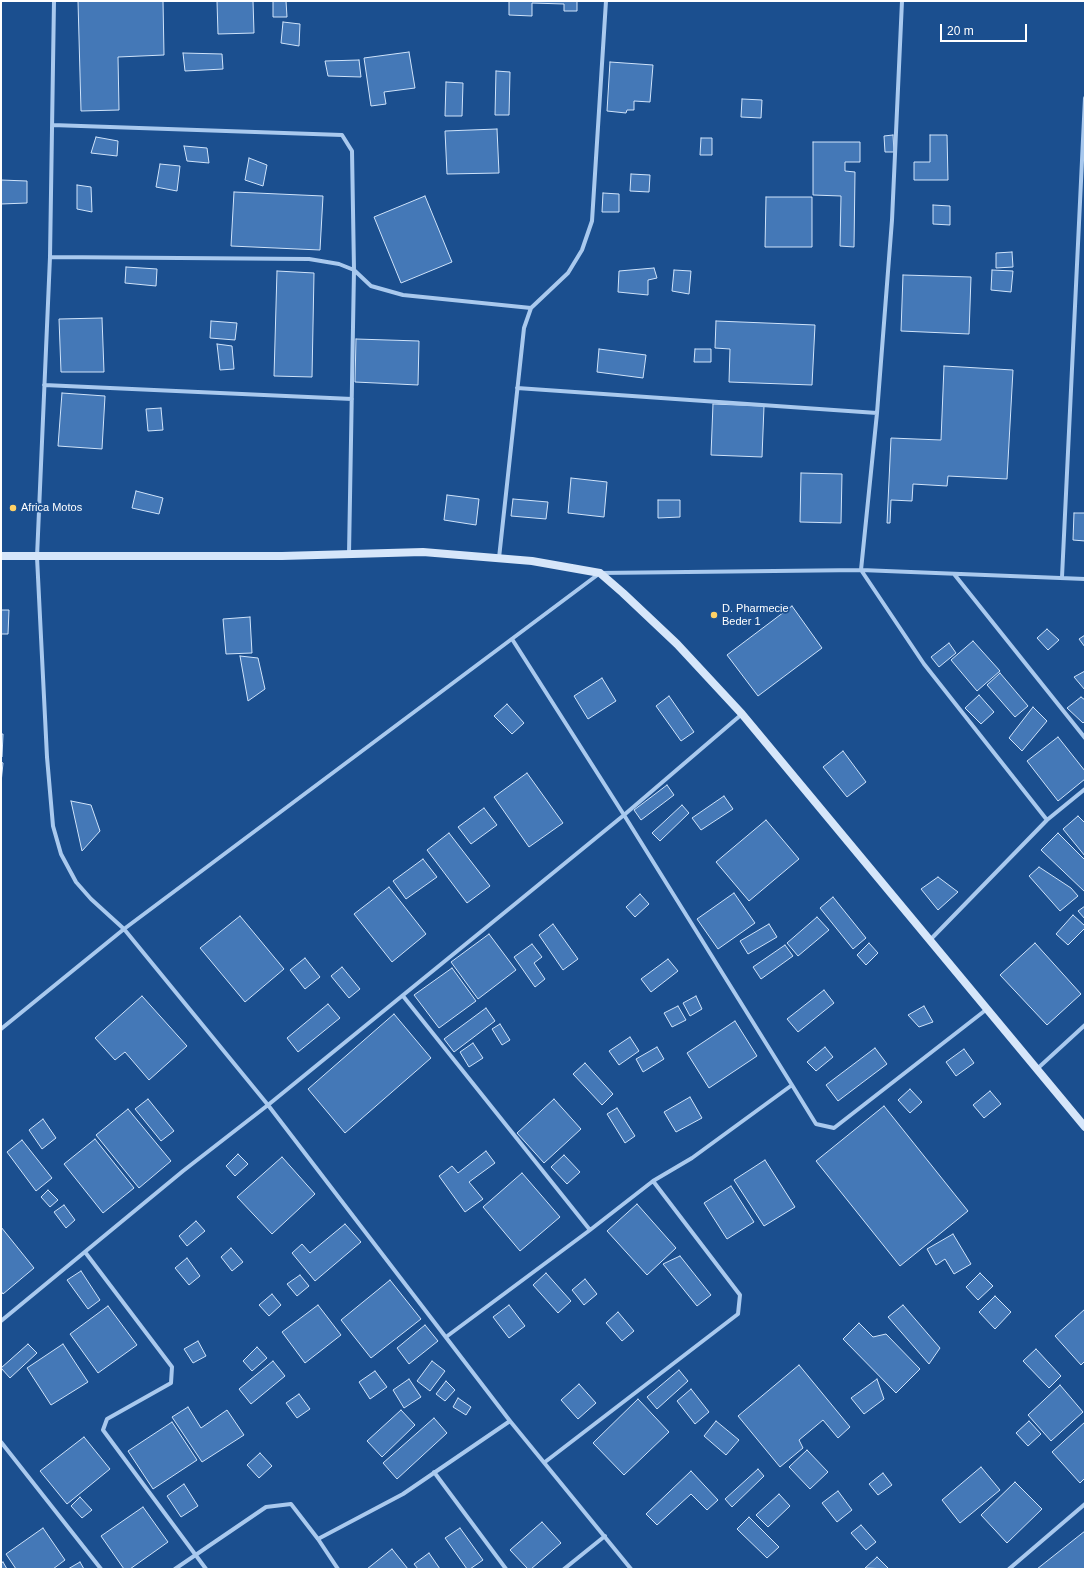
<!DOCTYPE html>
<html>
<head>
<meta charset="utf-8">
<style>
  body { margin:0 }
  #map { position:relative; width:1086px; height:1570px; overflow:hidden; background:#1b4f8f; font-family:Arial,sans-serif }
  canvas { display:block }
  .frame { position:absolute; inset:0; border:2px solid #fff; pointer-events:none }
  .scale { position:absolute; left:940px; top:24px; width:87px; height:18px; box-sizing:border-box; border:2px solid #fff; border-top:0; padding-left:5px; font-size:12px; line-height:14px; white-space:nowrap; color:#fff; -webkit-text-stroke:3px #1b4f8f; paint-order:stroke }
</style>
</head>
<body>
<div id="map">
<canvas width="1086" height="1570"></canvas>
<div class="frame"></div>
<div class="scale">20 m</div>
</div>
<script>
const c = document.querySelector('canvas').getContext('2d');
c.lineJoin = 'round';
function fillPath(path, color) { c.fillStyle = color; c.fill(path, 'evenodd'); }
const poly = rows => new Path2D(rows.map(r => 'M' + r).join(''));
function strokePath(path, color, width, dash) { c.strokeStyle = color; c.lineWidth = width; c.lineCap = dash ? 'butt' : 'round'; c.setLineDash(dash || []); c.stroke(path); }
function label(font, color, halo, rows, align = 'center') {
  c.font = font + ' Arial,sans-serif'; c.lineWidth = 3.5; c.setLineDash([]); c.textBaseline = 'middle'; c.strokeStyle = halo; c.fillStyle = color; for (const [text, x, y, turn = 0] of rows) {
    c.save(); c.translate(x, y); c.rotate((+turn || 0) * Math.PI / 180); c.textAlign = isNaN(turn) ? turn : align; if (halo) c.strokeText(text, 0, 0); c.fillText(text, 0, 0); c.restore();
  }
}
const building = poly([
  [78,1,163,1,164,55,118,57,119,110,81,111,78,1],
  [217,1,253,1,254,33,218,34,217,1],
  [273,1,286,1,287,17,273,17,273,1],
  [509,1,577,1,577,11,564,11,564,4,532,3,532,16,509,15,509,1],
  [283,22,300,24,299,46,281,43,283,22],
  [409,52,415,88,384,92,386,104,371,106,364,58,409,52],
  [183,53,222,54,223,69,185,71,183,53],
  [359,60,361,77,328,76,325,61,359,60],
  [610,62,653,65,650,102,634,101,634,110,627,110,626,113,607,111,610,62],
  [496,71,510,72,509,115,495,115,496,71],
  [446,82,463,83,462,116,445,116,446,82],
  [742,99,762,100,761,118,741,117,742,99],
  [497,129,499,173,447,174,445,131,497,129],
  [893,135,894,152,885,152,884,136,893,135],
  [930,135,947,135,948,180,914,180,914,162,930,162,930,135],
  [96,137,118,141,117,156,91,153,96,137],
  [701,138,712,138,712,155,700,155,701,138],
  [813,142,860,142,860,162,845,162,845,171,855,172,854,247,840,246,841,196,813,195,813,142],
  [184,146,207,148,209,163,187,161,184,146],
  [249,158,267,165,263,186,245,180,249,158],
  [160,164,180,166,177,191,156,187,160,164],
  [631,174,650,175,649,192,630,191,631,174],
  [1,180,27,181,27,203,1,204,1,180],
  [77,185,91,187,92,212,77,209,77,185],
  [234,192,323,196,320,250,231,246,234,192],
  [603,193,619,194,619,212,602,212,603,193],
  [425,196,452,262,401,283,374,217,425,196],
  [766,197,812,197,812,247,765,247,766,197],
  [933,205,950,206,950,225,933,224,933,205],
  [1012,252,1013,267,996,268,996,253,1012,252],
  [126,267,157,269,156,286,125,283,126,267],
  [654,268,657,278,648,280,648,295,618,292,619,271,654,268],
  [674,270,691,271,689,294,672,291,674,270],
  [992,270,1013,271,1011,292,991,290,992,270],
  [277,271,314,273,312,377,274,376,277,271],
  [903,275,971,277,969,334,901,331,903,275],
  [102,318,104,372,61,372,59,319,102,318],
  [211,321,237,323,235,340,210,338,211,321],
  [716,321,815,325,812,385,729,382,730,349,715,348,716,321],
  [356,339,419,341,418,385,355,382,356,339],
  [217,344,232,346,234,369,220,370,217,344],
  [599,349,646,355,643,378,597,372,599,349],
  [695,349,711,349,711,362,694,362,695,349],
  [944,366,1013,370,1007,479,948,476,947,486,913,484,912,501,891,500,890,523,887,523,891,438,941,440,944,366],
  [62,393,105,396,102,449,58,446,62,393],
  [713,404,764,406,762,457,711,455,713,404],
  [161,408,163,430,148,431,146,409,161,408],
  [801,473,842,474,841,523,800,522,801,473],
  [571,478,607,482,604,517,568,513,571,478],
  [136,491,163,498,159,514,132,508,136,491],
  [447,495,479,499,476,525,444,520,447,495],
  [513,499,548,502,546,519,511,516,513,499],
  [658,500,680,500,680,517,658,518,658,500],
  [1074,513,1085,513,1085,541,1073,540,1074,513],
  [792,606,822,648,758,696,727,655,792,606],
  [1,610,9,610,8,634,1,634,1,610],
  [250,617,252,653,226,654,223,619,250,617],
  [1047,629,1059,640,1048,650,1037,638,1047,629],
  [1085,635,1085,647,1079,639,1085,635],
  [973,641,1000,671,977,691,951,660,973,641],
  [949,643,956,653,939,667,931,657,949,643],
  [240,656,258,658,265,689,248,701,240,656],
  [1085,671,1085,690,1074,677,1085,671],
  [1000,673,1028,706,1015,717,987,685,1000,673],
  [602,678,616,701,588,719,574,696,602,678],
  [979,695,994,712,981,724,965,708,979,695],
  [669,696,694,732,681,741,656,706,669,696],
  [1081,697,1085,700,1085,721,1083,723,1067,708,1081,697],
  [507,704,524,723,512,734,494,716,507,704],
  [1033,707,1047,721,1022,751,1009,738,1033,707],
  [1,734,3,734,2,757,1,757,1,734],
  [1058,737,1085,771,1085,779,1058,801,1027,761,1058,737],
  [843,751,866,782,847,797,823,767,843,751],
  [1,762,3,763,1,783,1,762],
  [527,773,563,823,529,847,494,797,527,773],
  [667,785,674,795,641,820,634,810,667,785],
  [724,796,733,809,701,830,692,818,724,796],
  [71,801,91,805,100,831,82,851,71,801],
  [682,805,689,813,660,841,652,833,682,805],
  [484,808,497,825,471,844,458,827,484,808],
  [1078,816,1085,823,1085,856,1063,829,1078,816],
  [766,820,799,859,749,901,716,862,766,820],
  [449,833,490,886,467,903,427,850,449,833],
  [1058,833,1085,860,1085,892,1041,850,1058,833],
  [423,859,437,877,406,899,393,881,423,859],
  [1039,867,1071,888,1078,896,1060,911,1029,876,1039,867],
  [938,877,958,892,938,910,921,889,938,877],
  [389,887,426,934,392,962,354,914,389,887],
  [734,893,755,923,718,949,697,919,734,893],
  [640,894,649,904,635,917,626,907,640,894],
  [833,897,866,938,853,949,820,908,833,897],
  [1085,906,1085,919,1078,911,1085,906],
  [1073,915,1085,926,1085,928,1068,945,1056,934,1073,915],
  [240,916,284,969,245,1002,200,948,240,916],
  [817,917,829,930,798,956,787,943,817,917],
  [553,924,578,959,563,970,539,935,553,924],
  [769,924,777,937,748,954,740,941,769,924],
  [489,934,516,970,478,999,451,962,489,934],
  [869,943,878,953,866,965,857,955,869,943],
  [1035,943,1081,994,1047,1025,1000,975,1035,943],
  [532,944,542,957,534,963,545,979,535,987,514,957,532,944],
  [785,945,793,956,761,979,753,967,785,945],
  [305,958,320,977,305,989,290,970,305,958],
  [668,959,678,971,651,992,641,979,668,959],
  [342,967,360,989,349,998,331,976,342,967],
  [452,968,476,1001,439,1028,414,995,452,968],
  [824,990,834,1003,798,1032,787,1019,824,990],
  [142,996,187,1046,149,1080,125,1052,115,1060,95,1038,142,996],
  [696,996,702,1009,690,1016,683,1003,696,996],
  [328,1004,340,1018,298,1052,287,1038,328,1004],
  [678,1006,686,1020,672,1027,664,1013,678,1006],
  [924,1006,933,1022,919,1027,908,1015,924,1006],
  [486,1008,495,1021,454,1052,444,1039,486,1008],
  [394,1014,431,1058,345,1133,308,1089,394,1014],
  [735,1021,757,1056,709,1088,687,1053,735,1021],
  [500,1024,510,1040,502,1045,492,1029,500,1024],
  [630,1037,639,1051,619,1065,609,1051,630,1037],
  [473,1043,483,1058,469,1067,460,1052,473,1043],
  [657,1047,664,1059,643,1072,636,1059,657,1047],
  [825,1047,833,1057,816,1071,807,1062,825,1047],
  [875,1048,887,1064,838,1101,826,1085,875,1048],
  [964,1049,974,1063,956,1076,946,1062,964,1049],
  [585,1063,613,1094,602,1105,573,1074,585,1063],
  [910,1089,922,1102,910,1113,898,1100,910,1089],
  [990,1091,1001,1104,984,1118,973,1105,990,1091],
  [690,1097,702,1118,676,1132,664,1112,690,1097],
  [148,1099,174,1131,161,1141,135,1109,148,1099],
  [554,1099,581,1129,544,1163,517,1133,554,1099],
  [884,1106,968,1211,900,1266,816,1161,884,1106],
  [617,1108,635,1136,625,1143,607,1114,617,1108],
  [128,1109,171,1161,139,1188,96,1135,128,1109],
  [43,1119,56,1138,42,1149,29,1130,43,1119],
  [95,1139,134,1188,103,1213,64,1164,95,1139],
  [22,1140,52,1178,36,1191,7,1152,22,1140],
  [486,1151,495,1163,469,1182,483,1199,465,1212,439,1176,452,1166,458,1173,486,1151],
  [238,1154,248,1164,235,1176,226,1166,238,1154],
  [564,1155,580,1172,567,1184,551,1167,564,1155],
  [282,1157,315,1194,272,1234,237,1197,282,1157],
  [765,1160,795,1207,764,1226,734,1180,765,1160],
  [522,1173,560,1217,520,1251,483,1207,522,1173],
  [731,1186,754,1222,727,1239,704,1203,731,1186],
  [48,1190,58,1200,50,1207,41,1197,48,1190],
  [637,1204,676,1248,647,1275,607,1231,637,1204],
  [64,1205,75,1220,66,1228,54,1212,64,1205],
  [196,1221,205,1231,187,1246,179,1236,196,1221],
  [345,1224,361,1242,315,1281,292,1253,302,1244,310,1253,345,1224],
  [1,1227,34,1268,3,1294,1,1291,1,1227],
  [953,1234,971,1264,954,1274,945,1259,936,1265,927,1249,953,1234],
  [231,1248,243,1262,232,1271,221,1257,231,1248],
  [680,1256,711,1295,697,1306,663,1264,680,1256],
  [187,1258,200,1276,189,1285,175,1268,187,1258],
  [81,1271,100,1300,88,1309,67,1280,81,1271],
  [546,1273,571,1301,558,1313,533,1285,546,1273],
  [980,1273,993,1286,978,1300,966,1287,980,1273],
  [300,1275,309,1286,297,1296,287,1284,300,1275],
  [585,1279,597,1294,584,1305,572,1290,585,1279],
  [390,1280,421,1319,371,1358,341,1320,390,1280],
  [272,1294,281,1305,269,1316,259,1305,272,1294],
  [995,1296,1011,1312,995,1329,979,1312,995,1296],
  [318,1305,341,1335,305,1363,282,1332,318,1305],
  [509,1305,525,1326,509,1338,493,1317,509,1305],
  [903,1305,940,1348,929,1364,888,1317,903,1305],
  [108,1306,137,1345,98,1373,70,1334,108,1306],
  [1085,1309,1085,1361,1081,1365,1055,1336,1085,1309],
  [618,1312,634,1331,622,1341,606,1323,618,1312],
  [859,1323,873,1337,886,1334,920,1369,896,1393,843,1339,859,1323],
  [425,1325,438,1341,409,1364,397,1348,425,1325],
  [198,1341,206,1356,193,1363,184,1349,198,1341],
  [28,1344,37,1353,10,1378,1,1368,28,1344],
  [63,1344,88,1382,51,1405,27,1368,63,1344],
  [257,1347,267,1358,252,1371,243,1361,257,1347],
  [1036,1349,1061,1376,1049,1388,1023,1361,1036,1349],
  [273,1361,285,1376,251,1404,239,1389,273,1361],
  [432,1361,445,1371,430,1391,417,1381,432,1361],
  [799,1365,850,1427,838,1438,823,1420,799,1440,803,1448,780,1467,738,1416,799,1365],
  [679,1370,688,1381,657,1409,647,1397,679,1370],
  [375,1371,387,1387,370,1399,359,1382,375,1371],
  [409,1379,421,1397,404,1408,393,1390,409,1379],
  [877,1379,884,1399,864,1414,851,1398,877,1379],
  [446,1381,455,1390,445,1401,436,1394,446,1381],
  [579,1384,596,1403,578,1419,561,1400,579,1384],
  [1060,1385,1083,1412,1051,1441,1028,1415,1060,1385],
  [691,1389,709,1412,695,1424,677,1401,691,1389],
  [299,1394,310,1409,297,1418,286,1403,299,1394],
  [458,1398,471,1407,466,1415,453,1407,458,1398],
  [638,1399,669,1432,624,1475,593,1443,638,1399],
  [188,1407,201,1428,227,1410,244,1435,202,1462,172,1417,188,1407],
  [401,1410,415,1425,382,1457,367,1441,401,1410],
  [434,1418,447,1433,397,1479,383,1463,434,1418],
  [716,1421,739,1440,726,1455,704,1436,716,1421],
  [1029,1421,1041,1434,1028,1446,1016,1433,1029,1421],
  [172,1422,197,1460,153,1489,128,1451,172,1422],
  [1085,1422,1085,1478,1080,1483,1052,1452,1085,1422],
  [84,1437,110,1469,67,1504,40,1471,84,1437],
  [807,1450,828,1472,810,1489,789,1467,807,1450],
  [260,1453,272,1466,259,1478,247,1465,260,1453],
  [981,1467,1000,1490,960,1523,942,1500,981,1467],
  [758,1469,764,1476,732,1507,725,1499,758,1469],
  [691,1471,718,1500,707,1510,691,1494,657,1525,646,1514,691,1471],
  [883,1473,892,1485,878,1495,869,1484,883,1473],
  [1015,1482,1042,1509,1007,1543,981,1515,1015,1482],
  [184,1484,198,1506,181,1517,167,1496,184,1484],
  [838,1491,852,1510,837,1522,822,1503,838,1491],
  [779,1494,790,1506,768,1527,756,1515,779,1494],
  [80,1497,92,1510,82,1518,71,1506,80,1497],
  [143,1507,168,1542,130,1569,124,1569,101,1536,143,1507],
  [749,1517,779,1547,767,1558,737,1529,749,1517],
  [542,1522,561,1543,531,1569,528,1569,510,1550,542,1522],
  [861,1525,876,1542,866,1550,851,1533,861,1525],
  [43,1528,65,1560,53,1569,16,1569,6,1554,43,1528],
  [460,1528,483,1560,470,1569,467,1569,445,1538,460,1528],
  [1085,1531,1085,1569,1037,1569,1085,1531],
  [392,1549,408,1569,367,1569,392,1549],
  [429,1553,440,1569,418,1569,414,1564,429,1553],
  [877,1557,889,1569,865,1568,877,1557],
  [3,1562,7,1569,1,1569,1,1563,3,1562],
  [80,1562,84,1569,68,1569,80,1562]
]);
fillPath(building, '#4478b7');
strokePath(building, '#cfe3fa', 1);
strokePath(poly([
  [54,1,50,257,37,557,47,757,53,826,61,854,76,882,91,899,124,929,268,1105,510,1421,631,1569],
  [902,1,892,220,877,413,861,570,924,664,1047,820],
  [52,125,342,135,352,151,354,270,349,554],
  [50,257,309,259,339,264,354,270,371,286,403,295,531,308],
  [44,385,352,399],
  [517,388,877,413],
  [499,558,524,328,531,308,568,273,582,250,592,221,606,1],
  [954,574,1085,738],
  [1062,577,1085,98],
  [512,639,624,815,792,1085],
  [930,940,1047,820,1085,789],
  [403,996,590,1230],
  [1,1029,124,929,600,573,861,570,1085,579],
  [1037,1069,1085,1025],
  [85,1252,172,1367,171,1383,107,1419,103,1430,206,1569],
  [1,1321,183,1171,268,1105,515,904,624,815,742,714],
  [446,1337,590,1230,653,1181],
  [1,1442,101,1569],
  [545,1462,738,1314,740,1295,653,1181,692,1158,792,1085,816,1124,834,1128,987,1009],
  [434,1472,506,1569],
  [175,1569,266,1507,291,1504,318,1539],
  [338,1569,318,1539,403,1494,510,1421],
  [564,1569,605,1536],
  [1009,1569,1085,1504]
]), '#a9c9ee', 4);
strokePath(poly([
  [1,556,282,556,423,552,532,561,600,573,623,593,677,644,742,714,1085,1127]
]), '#d6e6fa', 8);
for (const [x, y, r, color] of [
  [13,508,4,"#ffd166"],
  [714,615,4,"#ffd166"]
]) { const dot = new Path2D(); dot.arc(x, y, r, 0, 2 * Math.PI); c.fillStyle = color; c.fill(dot); strokePath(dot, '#1b4f8f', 1.5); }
label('11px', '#fff', '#1b4f8f', [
  ["Africa Motos",21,508],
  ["D. Pharmecie",722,609],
  ["Beder 1",722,622]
], 'left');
</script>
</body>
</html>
